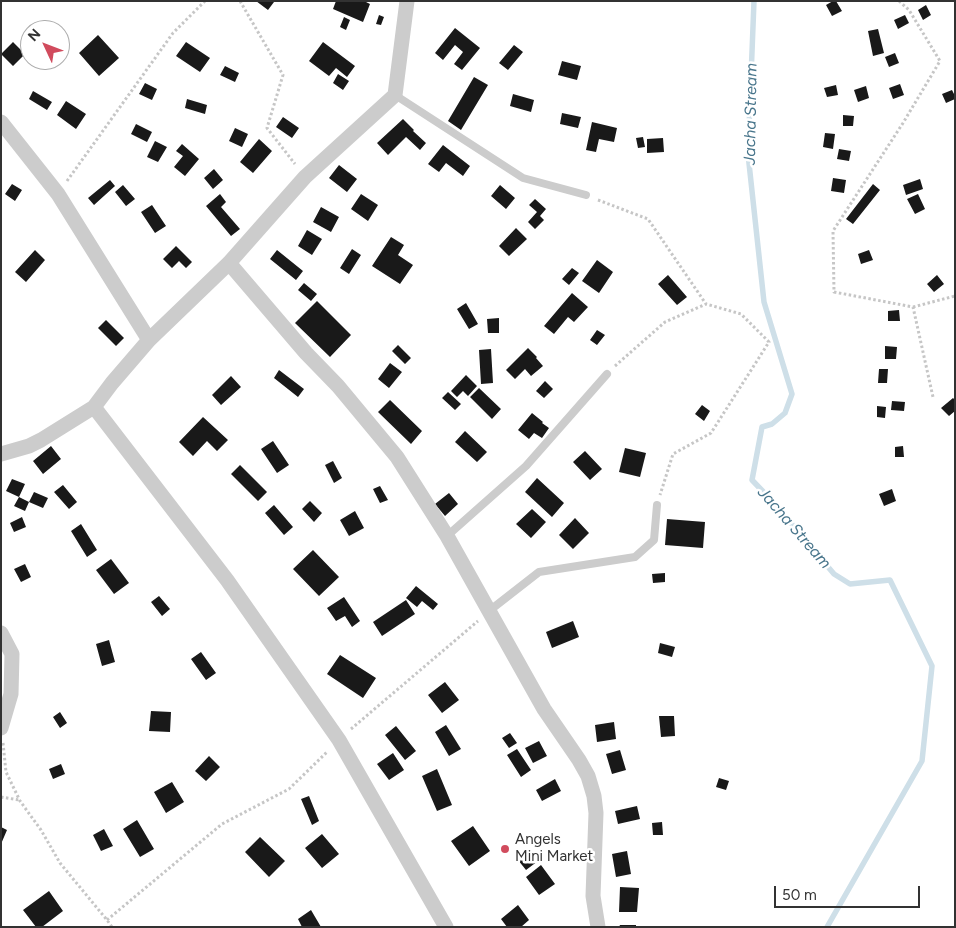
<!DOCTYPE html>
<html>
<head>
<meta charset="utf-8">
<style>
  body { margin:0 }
  #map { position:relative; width:956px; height:928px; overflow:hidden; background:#fff; font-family:Figtree,sans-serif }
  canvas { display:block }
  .frame { position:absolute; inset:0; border:2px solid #323232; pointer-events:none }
  .north { position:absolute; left:20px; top:20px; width:50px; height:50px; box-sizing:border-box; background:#fff; border:1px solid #adadad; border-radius:50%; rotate:313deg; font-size:14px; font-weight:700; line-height:20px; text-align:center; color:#323232 }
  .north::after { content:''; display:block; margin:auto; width:18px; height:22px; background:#d14b5d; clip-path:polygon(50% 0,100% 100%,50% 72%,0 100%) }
  .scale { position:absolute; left:774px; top:886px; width:146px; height:22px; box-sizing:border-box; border:2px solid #323232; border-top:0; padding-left:6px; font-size:15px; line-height:18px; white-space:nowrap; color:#323232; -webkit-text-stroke:4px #fff; paint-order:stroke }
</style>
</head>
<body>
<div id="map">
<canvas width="956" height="928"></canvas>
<div class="frame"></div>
<div class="north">N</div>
<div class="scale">50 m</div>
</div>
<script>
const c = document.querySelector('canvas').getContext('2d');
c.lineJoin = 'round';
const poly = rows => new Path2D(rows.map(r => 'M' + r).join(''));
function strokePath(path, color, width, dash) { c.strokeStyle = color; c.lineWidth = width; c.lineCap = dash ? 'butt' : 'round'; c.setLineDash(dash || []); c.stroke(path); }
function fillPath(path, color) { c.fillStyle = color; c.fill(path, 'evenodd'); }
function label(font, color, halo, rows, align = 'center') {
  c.font = font + ' Figtree,sans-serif'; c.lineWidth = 5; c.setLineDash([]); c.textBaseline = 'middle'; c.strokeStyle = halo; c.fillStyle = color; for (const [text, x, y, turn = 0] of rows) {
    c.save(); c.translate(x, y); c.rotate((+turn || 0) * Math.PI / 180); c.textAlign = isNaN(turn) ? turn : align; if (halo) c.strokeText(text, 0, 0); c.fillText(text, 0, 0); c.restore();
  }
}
strokePath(poly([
  [754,1,748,154,764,302,792,394,785,413,772,424,762,427,752,480,774,503,834,574,850,584,890,580,932,666,922,761,827,927]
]), '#cedfe8', 5.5);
fillPath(poly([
  [256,1,273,1,274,2,268,10],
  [336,1,364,1,370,4,363,22,333,9],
  [833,1,836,1,842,11,832,16,826,5],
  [926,5,931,15,923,20,918,10],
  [379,15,384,17,381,25,376,24],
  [905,15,909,23,898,29,894,20],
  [344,17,350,20,346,30,340,27],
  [455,28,480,48,462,70,454,64,463,52,455,45,443,60,435,53],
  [878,29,884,53,873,56,868,31],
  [98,35,119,58,99,76,79,53],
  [13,42,25,54,13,66,1,54],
  [186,42,210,58,200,72,176,56],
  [323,42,355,66,347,77,336,68,329,76,309,61],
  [514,45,523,52,508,70,499,63],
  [895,53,899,63,889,67,885,57],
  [562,61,581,66,577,80,558,75],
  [225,66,239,73,235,82,220,75],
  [338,74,349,81,343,90,333,83],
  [474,77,488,85,461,130,448,121],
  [145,83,157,89,152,100,139,94],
  [900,84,904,95,893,99,889,88],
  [836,85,838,95,827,97,824,88],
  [866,86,869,98,858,102,854,90],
  [952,90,955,96,955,99,946,103,942,94],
  [33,91,52,102,47,110,29,99],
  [513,94,534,100,531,112,510,106],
  [187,99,207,105,205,114,185,108],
  [66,101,86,114,76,129,57,115],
  [562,113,581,117,578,128,560,124],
  [843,115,854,116,853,126,843,126],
  [283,117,299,128,292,138,276,127],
  [403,119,414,130,413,131,426,143,420,150,406,137,388,155,377,143],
  [592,122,617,128,614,142,599,139,596,152,586,150],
  [136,124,152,132,147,142,131,134],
  [235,128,248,134,242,147,229,141],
  [825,133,835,134,833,149,823,147],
  [643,137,645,147,638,148,636,138],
  [663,138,664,152,647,153,647,139],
  [259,139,272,151,253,173,240,162],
  [155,141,167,147,158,162,147,157],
  [182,144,199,159,185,176,174,167,183,156,176,151],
  [443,145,470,166,463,176,446,163,439,172,428,164],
  [839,149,851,151,849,161,837,159],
  [339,165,357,179,347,192,329,178],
  [214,169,223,180,213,189,204,178],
  [833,178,846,180,844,193,831,191],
  [920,179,923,189,906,195,903,185],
  [110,180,115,186,94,205,88,198],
  [12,184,22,190,15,201,5,194],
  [873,184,880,190,853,224,846,219],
  [123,185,135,199,126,206,115,192],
  [500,185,515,198,506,209,491,196],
  [220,194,226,202,221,207,240,229,231,236,206,206],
  [361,194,378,205,368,221,351,209],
  [918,194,925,209,915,214,907,199],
  [535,199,546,209,540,216,544,220,535,229,528,222,537,212,529,205],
  [152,205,166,226,155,233,141,212],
  [321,207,339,217,331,232,313,222],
  [516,228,527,239,509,256,499,246],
  [307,230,322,239,312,255,298,246],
  [391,237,404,245,398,255,413,265,400,284,372,266],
  [176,246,192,262,186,268,179,261,172,268,163,259],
  [352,249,361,255,349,274,340,268],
  [35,250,45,260,26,282,15,272],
  [277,250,303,271,296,280,270,259],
  [869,250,873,260,861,264,858,254],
  [597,260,613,272,599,293,582,281],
  [572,268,579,273,569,285,562,279],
  [668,275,687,297,677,305,658,284],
  [937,275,944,284,934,292,927,284],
  [304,283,317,294,311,301,298,290],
  [572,293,588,307,574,322,568,317,554,334,544,326],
  [317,301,351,335,330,357,295,323],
  [466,303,478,324,469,329,457,309],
  [899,310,900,321,888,321,888,311],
  [499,318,499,333,488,333,487,319],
  [106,320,124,338,116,346,98,328],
  [597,330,605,335,597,345,590,340],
  [398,345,411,358,405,364,392,351],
  [885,346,897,347,896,359,885,359],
  [528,348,537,357,536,358,543,366,531,376,525,369,515,379,506,370],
  [491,349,493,383,481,384,479,350],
  [390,363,402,372,389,388,378,379],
  [879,369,888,369,887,383,878,383],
  [279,370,304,389,298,397,274,378],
  [466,375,477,386,468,396,463,391,457,397,451,391],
  [231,376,241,387,221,405,212,395],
  [545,381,553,389,544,398,536,391],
  [479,388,501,409,492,419,470,397],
  [448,392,461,404,455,410,442,398],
  [953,398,955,400,955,411,949,416,941,408],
  [390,400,422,431,411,444,378,412],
  [892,401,905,402,904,411,891,410],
  [702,405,710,411,704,421,695,414],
  [877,406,886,407,885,418,877,417],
  [532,413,543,422,542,423,549,428,542,438,534,433,529,439,518,430],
  [203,417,228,440,217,451,207,441,193,456,179,442],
  [465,431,487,452,477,462,455,442],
  [273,441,289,465,277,473,261,449],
  [51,446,61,459,43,474,33,461],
  [903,446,904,457,895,457,895,447],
  [625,448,646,453,640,477,619,472],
  [585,451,602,469,590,480,573,462],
  [333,461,342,478,334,483,325,465],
  [240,465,267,492,258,501,231,474],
  [537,478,564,503,552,517,525,492],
  [12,479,25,484,19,497,29,502,25,511,14,506,19,497,6,491],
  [63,485,77,502,69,509,54,492],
  [380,486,388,500,380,503,373,489],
  [892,489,896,501,884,506,879,494],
  [34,492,48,498,43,508,29,502],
  [449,493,458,504,445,516,435,504],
  [310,501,322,513,314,522,302,509],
  [274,505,293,527,284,535,265,513],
  [532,509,546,522,531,538,516,524],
  [355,511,364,528,349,536,340,520],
  [22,517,26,527,14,532,10,523],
  [575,518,589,533,573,549,559,535],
  [667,519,705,522,703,548,665,545],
  [81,524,97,550,87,557,71,531],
  [313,550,339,577,319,596,293,569],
  [111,559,129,583,114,594,96,570],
  [25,564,31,577,21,582,14,569],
  [665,573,665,582,653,583,652,574],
  [416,586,438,604,433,610,422,601,417,607,406,598],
  [159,596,170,609,162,616,151,602],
  [344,597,360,621,352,627,345,616,336,621,327,608],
  [406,600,415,614,382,636,373,622],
  [573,621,579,637,552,648,546,632],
  [109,640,115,662,102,666,96,644],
  [660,643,675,647,672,657,658,653],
  [201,652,216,673,206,680,191,659],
  [340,655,376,678,363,698,327,674],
  [445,682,459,700,442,713,428,695],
  [151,711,171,712,170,732,149,731],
  [60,712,67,723,60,728,53,717],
  [659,716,674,716,675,736,661,737],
  [614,722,616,739,597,742,595,725],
  [446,725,461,749,449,756,435,732],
  [396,726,416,751,405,760,385,735],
  [510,733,517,743,509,748,502,738],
  [539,741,547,756,533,763,525,748],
  [517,749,531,770,521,777,507,755],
  [620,750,626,770,612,774,606,754],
  [393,753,404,770,389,780,377,764],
  [209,756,220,767,206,781,195,771],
  [61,764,65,774,53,779,49,769],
  [437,769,452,805,437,811,422,776],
  [719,778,729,781,726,790,716,787],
  [555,779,561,791,542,801,536,790],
  [172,782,184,802,166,813,154,792],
  [309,796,319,821,312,825,301,799],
  [637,806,640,819,618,824,615,811],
  [137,820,154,849,140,857,123,829],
  [662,822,663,835,653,835,652,823],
  [473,826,490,851,469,866,451,841],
  [1,827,7,830,1,844],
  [104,829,113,846,101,851,93,835],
  [322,834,339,854,322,868,305,848],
  [260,837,285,861,269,877,245,852],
  [530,851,538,861,526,870,518,860],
  [627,851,631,874,616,877,612,854],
  [541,865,555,884,539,895,526,877],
  [620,887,639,888,637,912,619,912],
  [49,891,63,911,42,927,36,927,23,910],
  [518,905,529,920,521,927,507,927,501,919],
  [311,910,321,927,302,927,298,919],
  [620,925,636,925,636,927,619,927]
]), '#191919');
strokePath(poly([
  [240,1,283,75,267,128,295,164],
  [899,1,909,10,940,61,903,123,833,231,834,292,913,307,933,397],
  [67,181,173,33,205,1],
  [598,200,648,219,706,304],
  [913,307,955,296],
  [615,366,665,322,706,304,741,314,769,342,711,433,673,454,660,495],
  [351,729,478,621],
  [3,743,6,772,20,801,41,830,60,863,107,920,112,927],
  [1,797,19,800],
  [107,920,222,824,289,789,327,752]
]), '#c6c6c6', 3, [2.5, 2.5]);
strokePath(poly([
  [395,95,523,178,586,195],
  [447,536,526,466,607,374],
  [489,611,539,572,635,557,654,540,657,505]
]), '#ccc', 8);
strokePath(poly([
  [1,122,58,194,149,340],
  [229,263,306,353,338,386,397,457,447,536,544,709,579,760,588,776,594,796,596,813,593,896,598,927],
  [94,407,227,580,339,740,446,927],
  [1,454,29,446,41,440,94,407,112,383,149,340,229,263,305,177,395,95,407,1],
  [1,633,12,654,11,694,1,728]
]), '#ccc', 15);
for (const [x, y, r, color] of [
  [505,849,5,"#d14b5d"]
]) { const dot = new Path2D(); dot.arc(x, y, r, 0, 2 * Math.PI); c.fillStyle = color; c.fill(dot); strokePath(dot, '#fff', 2); }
label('15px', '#323232', '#fff', [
  ["Angels",515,840],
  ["Mini Market",515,857]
], 'left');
label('italic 16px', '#48758b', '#fff', [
  ["Jacha Stream",751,114,-89],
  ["Jacha Stream",794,528,49]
]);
</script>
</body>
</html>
